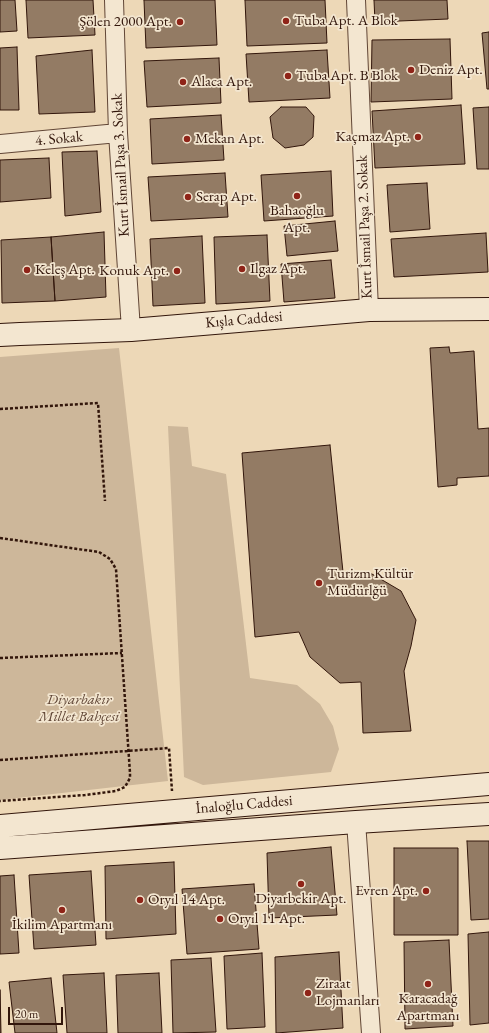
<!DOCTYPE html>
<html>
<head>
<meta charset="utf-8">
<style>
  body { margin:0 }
  #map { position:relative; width:489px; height:1033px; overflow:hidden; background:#edd8b7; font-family:"EB Garamond",serif }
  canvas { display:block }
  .scale { position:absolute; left:8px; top:1007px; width:55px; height:18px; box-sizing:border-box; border:2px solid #32160b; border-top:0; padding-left:5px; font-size:12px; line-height:14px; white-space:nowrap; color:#32160b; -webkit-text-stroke:3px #f3e6d0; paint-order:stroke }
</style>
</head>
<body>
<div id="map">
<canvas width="489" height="1033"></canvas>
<div class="scale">20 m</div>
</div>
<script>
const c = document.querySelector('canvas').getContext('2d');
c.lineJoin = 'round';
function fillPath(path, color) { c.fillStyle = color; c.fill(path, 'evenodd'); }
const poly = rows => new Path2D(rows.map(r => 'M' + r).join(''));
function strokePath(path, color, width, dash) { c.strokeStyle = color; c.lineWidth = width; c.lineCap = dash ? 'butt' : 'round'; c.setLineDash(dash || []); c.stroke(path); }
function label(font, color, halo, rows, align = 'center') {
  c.font = font + ' "EB Garamond",serif'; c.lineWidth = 3.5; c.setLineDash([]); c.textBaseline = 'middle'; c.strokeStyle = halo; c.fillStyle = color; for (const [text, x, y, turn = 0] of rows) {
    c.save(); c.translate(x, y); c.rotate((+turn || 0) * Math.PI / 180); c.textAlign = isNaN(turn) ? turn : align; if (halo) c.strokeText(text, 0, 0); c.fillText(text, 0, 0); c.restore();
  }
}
fillPath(poly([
  [119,348,168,781,0,800,0,357],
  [168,426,188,427,192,466,226,474,250,678,297,685,320,704,333,726,339,749,331,772,203,785,184,777]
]), '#cdb79a');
const building = poly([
  [0,0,15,0,17,31,0,32,0,0],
  [26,0,93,0,95,35,28,38,26,0],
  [144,0,215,0,217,45,146,48,144,0],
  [245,0,325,0,327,43,247,46,245,0],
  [374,0,447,0,448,19,375,22,374,0],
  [489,32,489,89,487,89,482,33,489,32],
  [450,39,452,99,371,102,372,40,450,39],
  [17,47,19,110,0,110,0,48,17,47],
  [92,50,95,112,39,114,36,56,92,50],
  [327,50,330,98,249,102,246,54,327,50],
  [219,58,221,103,147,107,144,61,219,58],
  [461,105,465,164,375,168,372,111,461,105],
  [281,107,306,107,314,116,313,137,304,145,285,148,273,138,270,117,281,107],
  [489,107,489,169,477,169,473,108,489,107],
  [221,115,224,160,152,164,150,119,221,115],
  [97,151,101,212,65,216,62,152,97,151],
  [49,158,51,198,0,202,0,160,49,158],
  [331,171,333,216,264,221,261,175,331,171],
  [225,173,228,217,151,221,148,177,225,173],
  [427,183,430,229,390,232,387,185,427,183],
  [335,221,338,251,287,256,284,226,335,221],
  [104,232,106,297,55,301,51,237,104,232],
  [486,233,488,272,394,277,391,239,486,233],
  [267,235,270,301,216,304,214,237,267,235],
  [202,236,205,303,153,306,150,239,202,236],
  [51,237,55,301,2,303,1,240,51,237],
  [331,260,335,298,284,302,281,264,331,260],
  [449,347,450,353,474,351,478,429,489,428,489,476,457,478,457,485,438,487,430,348,449,347],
  [330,445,343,572,372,574,401,591,416,620,411,646,404,671,411,731,363,733,361,682,340,683,310,657,299,632,255,637,242,453,330,445],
  [467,841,489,841,489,919,471,920,467,841],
  [331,847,337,915,269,918,267,853,331,847],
  [394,848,458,848,458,935,394,935,394,848],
  [174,862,176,934,106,939,105,866,174,862],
  [91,871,96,945,34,949,29,875,91,871],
  [14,875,19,953,0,954,0,876,14,875],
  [254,884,259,949,187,954,182,889,254,884],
  [489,932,489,1023,470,1025,468,934,489,932],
  [449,940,453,1026,405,1029,404,942,449,940],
  [339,952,343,1028,276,1033,275,957,339,952],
  [262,953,265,1027,227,1029,224,956,262,953],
  [211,958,216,1032,173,1033,171,960,211,958],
  [104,973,107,1033,67,1033,63,975,104,973],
  [159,973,162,1033,118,1033,116,975,159,973],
  [51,978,57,1033,15,1033,9,982,51,978],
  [0,990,1,1033,0,1033,0,990]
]);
fillPath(building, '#937b64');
strokePath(building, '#32160b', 1);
const street = poly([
  [114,0,118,133,131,330],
  [356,0,369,310],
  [0,144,118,133],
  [356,822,371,1033]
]);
const secondary = poly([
  [0,335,20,334,131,330,369,310,489,309],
  [0,826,489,784],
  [0,848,356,822,489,814]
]);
strokePath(street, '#614636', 20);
strokePath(secondary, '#32160b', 24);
strokePath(poly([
  [0,409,98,403,105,501],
  [0,538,99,552,110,559,116,569,130,773,130,778,125,787,116,791,85,795,0,801],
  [0,658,122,653],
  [0,760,169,748,172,791]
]), '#32160b', 2.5, [3, 2]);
strokePath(street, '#f3e6d0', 18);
strokePath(secondary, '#f3e6d0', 22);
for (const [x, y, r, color] of [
  [286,21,4,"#8f2418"],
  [180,22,4,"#8f2418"],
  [411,70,4,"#8f2418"],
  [288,76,4,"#8f2418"],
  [183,82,4,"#8f2418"],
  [418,137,4,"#8f2418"],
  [187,139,4,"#8f2418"],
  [297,196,4,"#8f2418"],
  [188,197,4,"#8f2418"],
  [242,269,4,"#8f2418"],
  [27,270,4,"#8f2418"],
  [177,271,4,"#8f2418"],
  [319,583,4,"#8f2418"],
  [301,884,4,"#8f2418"],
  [426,891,4,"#8f2418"],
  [140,900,4,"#8f2418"],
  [62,910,4,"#8f2418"],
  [220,919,4,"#8f2418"],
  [428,984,4,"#8f2418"],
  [308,993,4,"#8f2418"]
]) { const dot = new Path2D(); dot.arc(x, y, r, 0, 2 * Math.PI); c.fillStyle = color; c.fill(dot); strokePath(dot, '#f3e6d0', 1.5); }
label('15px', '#32160b', '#f3e6d0', [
  ["Tuba Apt. A Blok",294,21],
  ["Şölen 2000 Apt.",172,22,"right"],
  ["Deniz Apt.",419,70],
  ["Tuba Apt. B Blok",296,76],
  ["Alaca Apt.",191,82],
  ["Kaçmaz Apt.",410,137,"right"],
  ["Mekan Apt.",195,139],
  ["Serap Apt.",196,197],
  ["Bahaoğlu",297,211,"center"],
  ["Apt.",297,228,"center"],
  ["Ilgaz Apt.",250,269],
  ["Keleş Apt.",35,270],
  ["Konuk Apt.",169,271,"right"],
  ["Turizm Kültür",327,574],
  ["Müdürlğü",327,591],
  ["Evren Apt.",418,891,"right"],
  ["Diyarbekir Apt.",301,899,"center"],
  ["Oryıl 14 Apt.",148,900],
  ["Oryıl 11 Apt.",228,919],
  ["İkilim Apartmanı",62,925,"center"],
  ["Ziraat",316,984],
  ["Lojmanları",316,1001],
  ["Karacadağ",428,999,"center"],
  ["Apartmanı",428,1016,"center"]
], 'left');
label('15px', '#32160b', '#f3e6d0', [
  ["4. Sokak",59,139,-5],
  ["Kurt İsmail Paşa 3. Sokak",121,165,-93],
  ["Kurt İsmail Paşa 2. Sokak",365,227,-92],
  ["Kışla Caddesi",244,320,-5],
  ["İnaloğlu Caddesi",244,805,-5]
]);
label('italic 15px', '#604636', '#f3e6d0', [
  ["Diyarbakır",79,700],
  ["Millet Bahçesi",79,717]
]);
</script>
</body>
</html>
